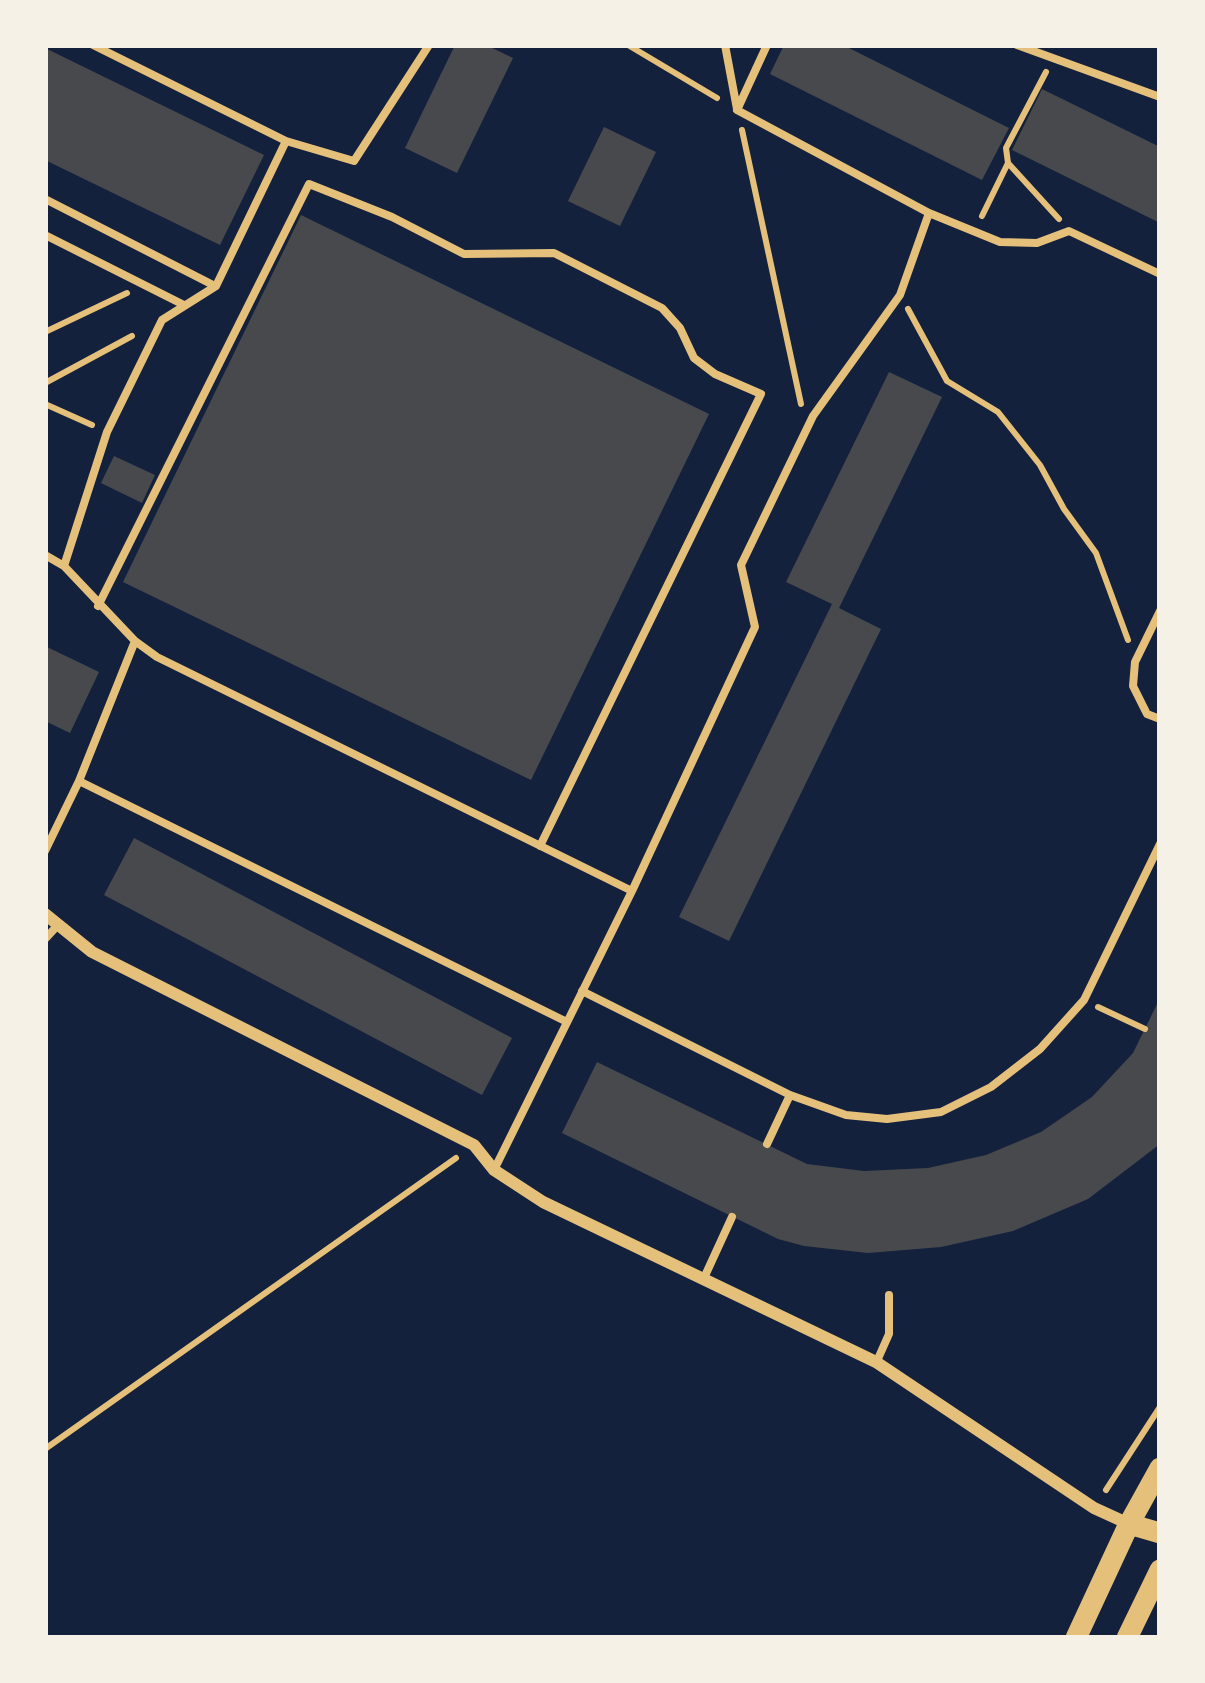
<!DOCTYPE html>
<html>
<head>
<meta charset="utf-8">
<style>
  body { margin:0 }
  #map { position:relative; width:1205px; height:1683px; overflow:hidden; background:#14213d; font-family:Arial,sans-serif }
  canvas { display:block }
  .frame { position:absolute; inset:0; border:48px solid #f6f1e7; pointer-events:none }
</style>
</head>
<body>
<div id="map">
<canvas width="1205" height="1683"></canvas>
<div class="frame"></div>
</div>
<script>
const c = document.querySelector('canvas').getContext('2d');
c.lineJoin = 'round';
function fillPath(path, color) { c.fillStyle = color; c.fill(path, 'evenodd'); }
const poly = rows => new Path2D(rows.map(r => 'M' + r).join(''));
function strokePath(path, color, width, dash) { c.strokeStyle = color; c.lineWidth = width; c.lineCap = dash ? 'butt' : 'round'; c.setLineDash(dash || []); c.stroke(path); }
fillPath(poly([
  [455,45,486,45,513,58,457,173,405,148],
  [784,45,843,45,1009,128,982,180,770,74],
  [45,48,264,155,220,245,45,160],
  [1042,89,1160,147,1160,223,1012,150],
  [604,127,656,152,620,226,568,201],
  [301,215,709,414,531,780,123,582],
  [889,372,942,397,839,608,881,629,729,941,679,917,832,604,786,582],
  [114,456,155,475,142,503,101,483],
  [45,646,99,672,70,733,45,721],
  [134,838,512,1038,482,1095,104,895],
  [1160,998,1160,1144,1088,1199,1013,1231,941,1247,868,1253,804,1246,778,1239,562,1133,597,1062,807,1164,864,1171,928,1168,986,1155,1041,1132,1092,1097,1133,1053]
]), '#48494c');
strokePath(poly([
  [628,45,717,98],
  [742,130,801,404],
  [1008,163,1059,219],
  [982,216,1008,163,1006,148,1046,72],
  [908,309,947,381,998,412,1040,465,1064,509,1096,553,1128,640],
  [45,332,127,293],
  [45,383,132,336],
  [45,404,92,425],
  [1098,1007,1145,1029],
  [45,1449,456,1158],
  [1106,1490,1160,1407]
]), '#e5c07b', 6);
strokePath(poly([
  [93,45,286,141],
  [725,45,737,109],
  [1017,45,1160,97],
  [737,110,929,213,1000,242,1037,243,1069,231,1160,274],
  [737,110,767,45],
  [45,199,215,286],
  [45,235,184,305],
  [45,555,64,566],
  [98,606,309,184,392,217,464,254,554,253,662,308,680,328,694,358,715,374,761,394,540,846],
  [1160,611,1135,662,1133,686,1147,714,1160,719],
  [135,641,157,657,632,891],
  [79,781,135,641,64,566,107,432,162,320,216,286,286,141,354,161,429,45],
  [45,851,79,781,567,1022],
  [45,939,57,926],
  [582,991,790,1095,846,1115,887,1119,941,1112,991,1087,1040,1049,1084,1000,1160,844],
  [767,1144,790,1095],
  [495,1168,632,891,755,627,741,565,813,416,900,295,929,213],
  [704,1278,732,1217],
  [877,1361,889,1334,889,1295]
]), '#e5c07b', 8);
strokePath(poly([
  [45,914,92,952,474,1145,494,1170,543,1202,876,1362,1094,1508,1129,1524]
]), '#e5c07b', 12);
strokePath(poly([
  [1129,1524,1160,1533],
  [1076,1638,1129,1524,1160,1468],
  [1127,1638,1160,1570]
]), '#e5c07b', 21);
</script>
</body>
</html>
